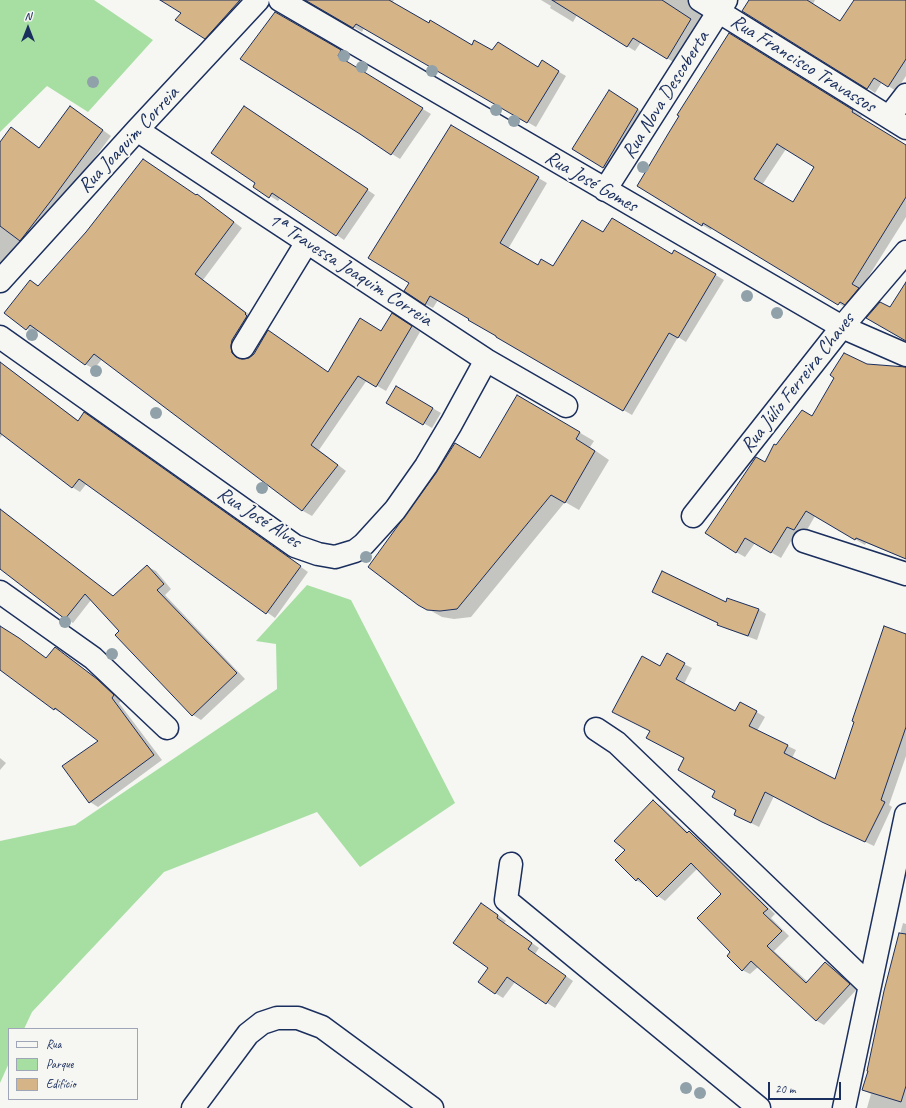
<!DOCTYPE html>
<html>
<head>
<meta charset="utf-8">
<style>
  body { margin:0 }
  #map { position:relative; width:906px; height:1108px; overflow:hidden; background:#f6f6f2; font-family:Caveat,sans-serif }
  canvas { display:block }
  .legend { position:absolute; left:8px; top:1028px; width:130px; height:72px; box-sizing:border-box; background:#f6f6f2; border:1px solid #9ea6b7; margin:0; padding:5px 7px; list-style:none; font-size:12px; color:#1b2f5e }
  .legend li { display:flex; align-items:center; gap:8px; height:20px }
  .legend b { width:20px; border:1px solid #9ea6b7 }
  .north { position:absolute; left:8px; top:8px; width:40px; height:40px; -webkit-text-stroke:3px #f6f6f2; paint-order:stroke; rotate:0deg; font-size:11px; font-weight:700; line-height:16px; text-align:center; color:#1b2f5e }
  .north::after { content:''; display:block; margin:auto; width:14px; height:18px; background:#1b2f5e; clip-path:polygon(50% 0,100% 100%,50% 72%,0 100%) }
  .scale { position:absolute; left:768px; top:1082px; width:73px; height:18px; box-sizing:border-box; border:2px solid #1b2f5e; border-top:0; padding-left:5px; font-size:12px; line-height:14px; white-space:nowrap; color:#1b2f5e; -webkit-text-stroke:3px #f6f6f2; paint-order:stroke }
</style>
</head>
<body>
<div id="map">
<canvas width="906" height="1108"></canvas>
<ul class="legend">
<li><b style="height:5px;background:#f6f6f2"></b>Rua</li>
<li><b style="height:11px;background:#a7dfa3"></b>Parque</li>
<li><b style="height:11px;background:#d5b488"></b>Edifício</li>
</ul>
<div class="north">N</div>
<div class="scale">20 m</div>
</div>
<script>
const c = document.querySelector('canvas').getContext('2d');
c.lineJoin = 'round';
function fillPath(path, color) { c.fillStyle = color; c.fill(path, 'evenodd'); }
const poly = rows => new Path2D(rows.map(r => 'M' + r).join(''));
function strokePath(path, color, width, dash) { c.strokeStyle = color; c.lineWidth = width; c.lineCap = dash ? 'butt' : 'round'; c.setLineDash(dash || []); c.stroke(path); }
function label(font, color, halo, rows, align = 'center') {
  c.font = font + ' Caveat,sans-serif'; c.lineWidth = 4; c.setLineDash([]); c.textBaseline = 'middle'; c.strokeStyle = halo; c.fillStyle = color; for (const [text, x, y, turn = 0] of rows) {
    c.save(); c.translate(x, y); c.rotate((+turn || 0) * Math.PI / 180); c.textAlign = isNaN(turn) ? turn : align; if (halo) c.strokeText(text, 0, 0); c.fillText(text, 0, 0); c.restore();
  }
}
fillPath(poly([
  [0,0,94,0,153,40,88,112,47,86,0,132],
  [307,585,351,600,455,803,360,867,317,812,164,872,32,1012,24,1029,9,1029,9,1063,0,1083,0,841,75,825,277,689,276,644,256,641]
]), '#a7dfa3');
fillPath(poly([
  [162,0,248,0,214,43,205,38,183,13],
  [307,0,394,0,392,3,472,46,493,52,539,68,542,62,566,76,536,127,364,28,362,32],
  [541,0,697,0,695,4,697,11,703,17,675,63,641,42,635,51,577,15,573,22,550,8,551,6],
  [750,0,815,0,813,4,840,22,870,0,906,0,906,76,896,91,882,82,875,93,868,88],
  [281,16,349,56,346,62,431,114,400,159,392,154],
  [738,39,862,116,860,118,906,146,906,217,848,309,712,227,711,230,702,225],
  [786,149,815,167,793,204,762,185],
  [614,95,642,112,608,170,574,149],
  [78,112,111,136,61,203,28,245,21,240,0,268,0,144,39,149],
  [252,112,375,195,344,240,281,197,278,201,254,186,257,183],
  [451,127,547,183,508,249,538,266,554,267,603,234,672,255,675,251,724,280,686,342,678,337,632,415,497,337,498,336,438,300,433,308,425,304,410,283],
  [197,195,205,200,242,228,203,280,254,318,239,352,242,360,328,373,401,319,420,332,386,391,367,380,319,450,346,471,312,516,303,511,102,359,94,369,85,364,39,330,36,334,27,329,30,281,39,286],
  [0,362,79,421,84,413,92,418,308,572,275,618,87,483,80,492,72,487,3,434,0,438],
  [867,365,906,376,906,559,866,543,865,545,815,516,804,535,797,531,781,558,755,543,745,557,736,552,765,463,776,447,813,418],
  [396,387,441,413,432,428,388,403],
  [517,396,594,441,590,447,609,460,579,510,565,502,471,617,454,619,442,617,419,604,480,459],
  [0,509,114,597,148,567,156,571,171,589,165,595,245,679,201,720,193,715,116,635,120,631,91,600,73,623,65,618,0,568],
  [661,596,758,609,766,614,757,640,727,629,719,625,719,624],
  [0,626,47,659,55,648,93,676,122,700,119,703,162,760,98,807,90,802,100,741,63,713,63,714,54,709,0,668],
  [906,635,906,756,889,805,892,807,874,846,832,826,774,796,759,827,743,819,737,810,685,758,651,731,660,667,684,664,692,668,684,684,736,712,741,703,765,717,757,731,796,750,792,758,835,780],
  [0,758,6,763,0,770],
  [653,801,661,806,689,833,697,837,775,914,771,918,789,936,774,951,808,982,825,963,833,968,857,989,824,1025,817,1021,758,967,750,974,742,970,723,894,697,869,665,901,658,896,645,884,644,885,636,880,626,850],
  [490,909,506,921,504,923,539,948,535,954,573,981,555,1008,515,982,503,998,495,993,489,967],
  [903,923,906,924,906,1108,867,1108,871,1094,863,1090,869,1071,885,991]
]), '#0003');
const building = poly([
  [160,0,240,0,205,39,175,20,181,13,160,0],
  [305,0,389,0,429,23,430,20,472,45,474,40,492,50,498,42,538,67,542,60,559,71,527,123,356,24,353,28,305,0],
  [552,0,662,0,691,19,667,59,633,38,627,47,552,0],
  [749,0,807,0,840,21,854,0,906,0,906,59,888,87,874,78,867,89,742,11,749,0],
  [275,12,341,50,338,56,423,108,391,155,360,134,240,59,275,12],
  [729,33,853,110,852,112,906,145,906,197,852,284,859,288,845,305,840,302,838,305,703,223,702,226,637,186,668,134,679,116,677,115,729,33],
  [777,144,814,167,793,202,754,179,777,144],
  [609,90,638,109,603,168,572,149,609,90],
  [70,106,103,130,53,198,20,241,0,226,0,142,11,127,39,148,70,106],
  [244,106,368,189,336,236,272,193,269,198,253,187,255,183,211,153,244,106],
  [451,125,539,177,500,243,538,265,541,259,553,266,582,220,603,232,612,218,672,254,674,250,716,274,678,338,669,333,623,411,496,337,496,336,468,320,469,319,430,296,425,305,404,291,409,283,368,258,451,125],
  [143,159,196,195,197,194,234,222,195,274,246,313,245,314,247,316,232,340,231,346,232,353,236,357,242,359,249,358,254,354,268,330,328,372,360,318,381,331,392,313,412,326,376,387,358,376,311,445,338,465,302,511,94,354,85,365,30,325,26,330,4,313,30,280,38,286,86,232,143,159],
  [906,282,906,341,866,318,880,302,890,307,906,282],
  [844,353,867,364,906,367,906,559,856,538,855,540,806,511,794,530,787,527,771,553,745,538,736,553,705,533,756,457,765,462,774,444,776,445,802,410,812,416,834,378,830,375,844,353],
  [0,362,78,421,84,412,301,566,266,614,79,479,72,488,0,433,0,362],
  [396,386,433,408,423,425,386,403,396,386],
  [517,395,580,432,576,439,595,451,565,503,551,495,457,609,440,611,427,610,418,605,368,567,436,473,455,443,480,458,517,395],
  [0,509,113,596,147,565,164,584,157,590,237,673,192,716,115,635,119,631,85,594,65,619,0,569,0,509],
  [662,571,726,602,727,598,759,609,748,636,717,625,718,623,652,592,662,571],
  [0,626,19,638,46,658,55,647,97,679,114,695,112,698,154,755,89,803,62,766,98,741,55,708,54,710,0,670,0,626],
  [884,626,906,634,906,727,881,800,885,802,865,842,822,822,765,792,751,823,734,815,736,810,712,797,715,791,678,770,684,758,646,738,650,731,612,712,642,656,660,666,667,653,685,663,676,679,735,711,740,702,757,711,749,726,788,745,784,753,835,779,854,722,852,721,884,626],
  [653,800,687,833,689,831,768,909,763,913,782,931,767,946,806,983,825,962,850,984,816,1021,751,961,742,971,727,956,730,952,697,918,721,894,691,863,657,897,638,878,636,881,615,860,625,850,614,841,653,800],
  [481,903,498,915,497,918,532,943,528,949,566,976,546,1004,507,977,495,994,478,982,488,968,453,943,481,903],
  [899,933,906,934,906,1086,901,1102,862,1090,868,1071,867,1071,884,991,899,933]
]);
fillPath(building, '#d5b488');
strokePath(building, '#1b2f5e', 1);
const minor = poly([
  [280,0,842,327,906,355],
  [700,0,906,128],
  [889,117,906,95],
  [137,130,486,360,566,406],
  [605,190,726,0],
  [0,281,137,130,258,0],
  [0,337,295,546,318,554,335,557,355,551,364,544,395,510,426,466,451,424,486,360],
  [243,347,307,242],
  [693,516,842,327,906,252],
  [804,541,906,574],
  [0,592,93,658,167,728],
  [596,729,617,743,869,985],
  [511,864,506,900,759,1108],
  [193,1108,248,1034,262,1023,277,1018,298,1018,322,1027,432,1108],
  [844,1108,906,815]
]);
strokePath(minor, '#1b2f5e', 25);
strokePath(minor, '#f6f6f2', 22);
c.fillStyle = '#91a1aa';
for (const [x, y] of [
  [344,56],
  [362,67],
  [432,71],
  [93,82],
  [496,110],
  [514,121],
  [643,167],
  [747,296],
  [777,313],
  [32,335],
  [96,371],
  [156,413],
  [262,488],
  [366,557],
  [65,622],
  [112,654],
  [686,1088],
  [700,1093]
]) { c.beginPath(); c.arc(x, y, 6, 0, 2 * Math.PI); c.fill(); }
label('20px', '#1b2f5e', '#f6f6f2', [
  ["Rua Francisco Travassos",803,64,32],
  ["Rua Nova Descoberta",666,95,-58],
  ["Rua Joaquim Correia",129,140,-47],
  ["Rua José Gomes",591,182,30],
  ["1ª Travessa Joaquim Correia",350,270,33],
  ["Rua Júlio Ferreira Chaves",798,383,-52],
  ["Rua José Alves",259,518,33]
]);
</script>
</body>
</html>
